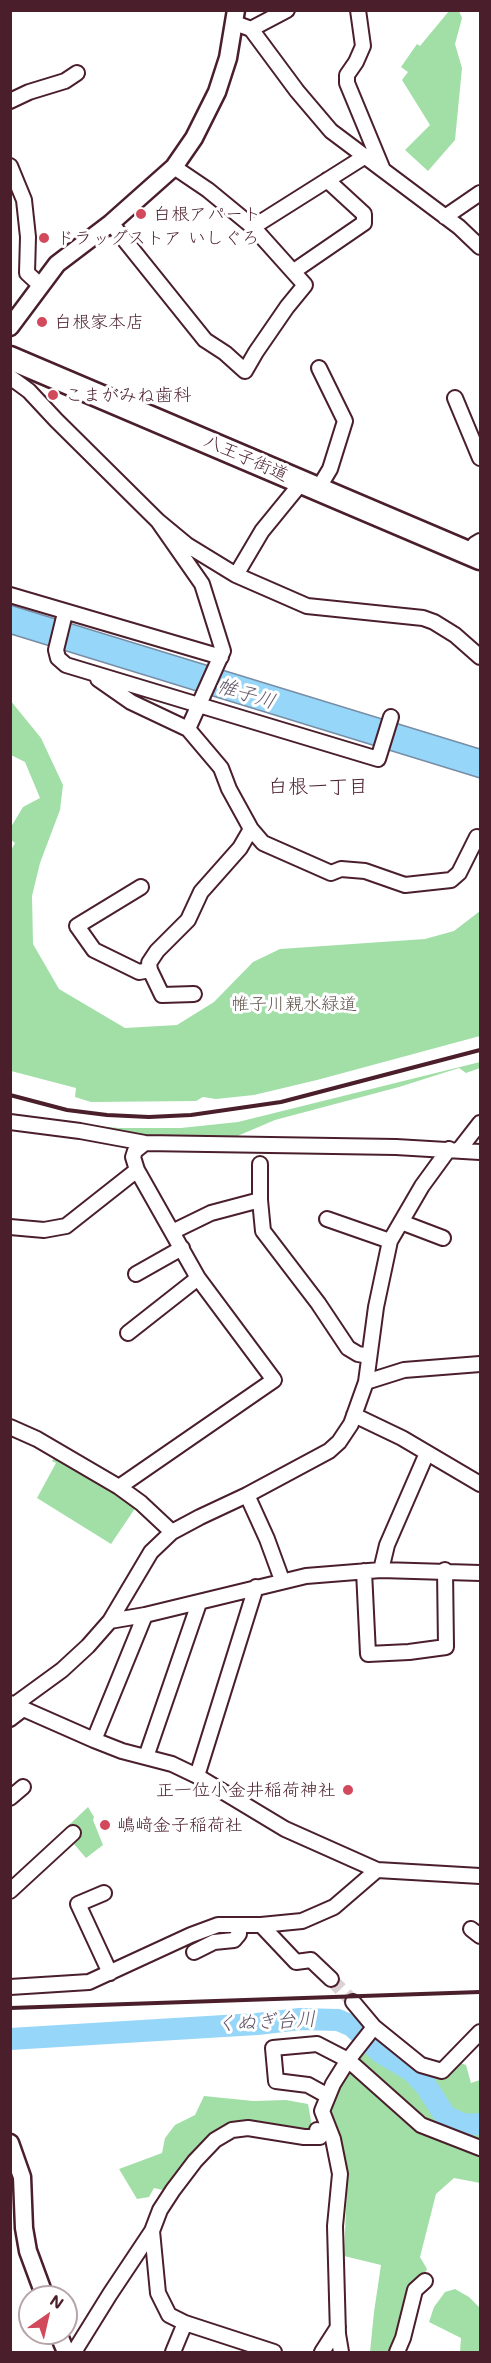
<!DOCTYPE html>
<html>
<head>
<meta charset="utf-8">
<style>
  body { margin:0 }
  #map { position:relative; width:491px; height:2363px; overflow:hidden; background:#fff; font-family:Mali,sans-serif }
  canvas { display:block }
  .frame { position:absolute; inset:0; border:12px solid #4a1f2b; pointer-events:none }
  .north { position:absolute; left:18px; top:2285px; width:60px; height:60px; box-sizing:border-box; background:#fff; border:2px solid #b7a5aa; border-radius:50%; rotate:34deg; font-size:16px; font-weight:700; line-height:24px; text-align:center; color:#4a1f2b }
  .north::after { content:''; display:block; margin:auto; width:21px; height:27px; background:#d1495b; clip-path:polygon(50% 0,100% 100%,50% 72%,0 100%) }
</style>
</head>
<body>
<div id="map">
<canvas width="491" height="2363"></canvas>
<div class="frame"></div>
<div class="north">N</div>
</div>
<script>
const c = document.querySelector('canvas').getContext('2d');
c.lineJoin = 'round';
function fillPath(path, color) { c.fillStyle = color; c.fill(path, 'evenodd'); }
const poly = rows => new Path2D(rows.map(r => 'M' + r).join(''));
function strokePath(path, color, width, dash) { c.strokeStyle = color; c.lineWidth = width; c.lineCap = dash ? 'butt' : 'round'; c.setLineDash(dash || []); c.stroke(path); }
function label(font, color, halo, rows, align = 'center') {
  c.font = font + ' Mali,"Klee One",sans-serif'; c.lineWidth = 6; c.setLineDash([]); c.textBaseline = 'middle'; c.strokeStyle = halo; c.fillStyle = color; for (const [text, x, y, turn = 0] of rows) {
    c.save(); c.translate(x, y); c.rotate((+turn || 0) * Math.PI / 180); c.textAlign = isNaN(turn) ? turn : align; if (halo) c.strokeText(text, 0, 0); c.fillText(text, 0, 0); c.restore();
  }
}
fillPath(poly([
  [449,11,459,11,462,18,455,44,462,68,455,140,428,171,405,150,430,125,402,80,408,72,401,67,417,44,420,46],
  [10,700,41,738,63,785,60,810,40,863,32,896,33,944,59,989,125,1028,177,1025,214,1002,253,962,280,949,425,939,454,931,480,911,480,1036,317,1080,254,1095,216,1099,203,1097,196,1101,91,1102,75,1097,76,1088,11,1071,10,852,15,843,11,840,11,827,23,807,40,798,25,762,11,755],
  [480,1062,480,1068,466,1073,459,1068,399,1087,275,1120,235,1137,146,1137,83,1125,119,1128,181,1128,238,1122],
  [58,1452,138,1504,111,1544,37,1498,56,1463,52,1461],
  [88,1807,94,1817,93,1820,103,1845,86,1858,74,1844,78,1840,69,1825],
  [373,2039,411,2067,440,2077,455,2061,466,2065,471,2083,480,2080,480,2183,454,2178,436,2194,420,2257,427,2269,424,2275,410,2285,400,2333,391,2352,370,2352,374,2312,381,2265,344,2256,347,2186,328,2111,334,2092],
  [204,2096,253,2101,286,2100,308,2104,313,2132,239,2124,171,2185,163,2190,154,2188,149,2197,137,2199,119,2169,162,2153,165,2138,175,2125,195,2115],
  [455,2289,469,2297,480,2308,480,2352,460,2352,461,2338,429,2322,434,2307,445,2292]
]), '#a1dfa7');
const water = poly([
  [10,605,480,749,480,778,11,634,10,605]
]);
fillPath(water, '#96d6f8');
strokePath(water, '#788da6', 1.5);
strokePath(poly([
  [10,2039,257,2024,300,2019,338,2020,352,2026,380,2052,412,2071,426,2086,446,2117,465,2125,480,2124]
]), '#96d6f8', 22);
strokePath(poly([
  [331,1979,353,2002]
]), '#dbd2d5', 14, [14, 7]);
const minor = poly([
  [358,10,363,46,356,62,347,75,347,83,383,170],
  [235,23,251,29,297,91,331,131,459,227,480,247],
  [251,29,287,10],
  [10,101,29,92,65,81,77,73],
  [10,166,24,200,28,237,27,273,40,285],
  [445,217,480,193],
  [111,223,205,340,225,353,245,371,256,352,287,307,305,285,253,227,208,190,174,167],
  [253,227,364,157],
  [294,271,364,223,364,214,327,180],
  [10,377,29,391,56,420,158,521,187,545,236,575,307,606,423,618,434,622,455,635,480,657],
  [455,398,480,458],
  [318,489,330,469,345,421,319,368],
  [158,521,202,584,223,651,188,729,221,768,229,789,251,829,240,848,201,892,188,920,157,951,149,963,150,970,162,995,194,994],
  [468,553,475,544,480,541],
  [236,575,262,531,302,482],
  [10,595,221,657],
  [65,613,56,650,58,658,66,665,378,759,391,717],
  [98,679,131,702,188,729],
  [251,829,263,843,331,873,341,869,365,871,405,885,451,880,459,873,477,837],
  [141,887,77,926,94,950,139,972,150,970],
  [10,1122,80,1131,145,1143,396,1147,480,1152],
  [459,1150,480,1123],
  [260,1164,260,1200],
  [327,1219,390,1241],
  [401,1222,443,1238],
  [10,1227,44,1230,66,1226,137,1170],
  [172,1232,211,1213,260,1200,263,1231,318,1303,348,1348,358,1354,369,1356],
  [136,1274,182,1248],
  [128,1333,198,1278],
  [366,1382,404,1370,480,1364],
  [354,1415,402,1438,480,1484],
  [10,1427,37,1439,119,1487,141,1503,172,1532],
  [119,1487,274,1380,198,1278,137,1170,133,1157,135,1151,145,1143],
  [247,1495,267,1539,282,1580],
  [381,1570,387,1545,427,1453],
  [364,1571,368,1654,409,1652,446,1647,445,1570],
  [110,1621,145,1615,306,1576,381,1570,480,1573],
  [10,1703,94,1740,122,1751,172,1764,197,1776,285,1829,377,1870,480,1876],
  [14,1705,62,1670,88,1646,110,1621,151,1552,172,1532,200,1517,247,1495,329,1451,339,1442,351,1424,366,1382,376,1307,390,1241,422,1186,449,1149],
  [10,1719,23,1709],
  [94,1740,145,1615],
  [146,1757,199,1603],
  [197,1776,256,1587],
  [10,1798,23,1787],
  [10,1891,73,1833],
  [104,1893,78,1904,110,1973],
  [261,1925,296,1962,311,1960,331,1979],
  [471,1929,480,1936],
  [194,1952,214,1942,234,1940,239,1934,239,1925],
  [10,1987,89,1982,191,1935,218,1925,261,1925,302,1921,334,1907,377,1870],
  [353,2002,374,2027,421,2065,442,2071,480,2032],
  [328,2096,308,2085,276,2081,273,2048,317,2044,348,2060,421,2125,480,2148],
  [152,2231,158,2293,169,2315,185,2323,274,2352],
  [74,2352,110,2294,152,2231,160,2210,173,2190,195,2161,215,2140,232,2130,248,2128,304,2137,320,2137,317,2130],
  [173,2352,185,2323],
  [322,2352,338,2327],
  [341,2352,338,2334,335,2226,340,2174,333,2139,322,2111,333,2084,348,2060,374,2027],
  [397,2352,403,2338,415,2290,425,2281]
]);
const tertiary = poly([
  [10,327,57,264,111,223,174,167,194,138,217,92,228,58,236,10],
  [10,2143,22,2177,24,2228,28,2251,45,2297],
  [58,2333,66,2352]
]);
const trunk = poly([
  [10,358,480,558]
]);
strokePath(minor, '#4a1f2b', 18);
strokePath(tertiary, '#4a1f2b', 21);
strokePath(trunk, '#4a1f2b', 27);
strokePath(minor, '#fff', 14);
strokePath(tertiary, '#fff', 16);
strokePath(trunk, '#fff', 22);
strokePath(poly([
  [10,1095,67,1110,107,1115,149,1117,191,1115,281,1102,480,1050],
  [10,2008,480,1992]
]), '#4a1f2b', 4);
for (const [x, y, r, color] of [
  [141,214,6,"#d1495b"],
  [44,238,6,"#d1495b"],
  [42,322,6,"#d1495b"],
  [53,395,6,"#d1495b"],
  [348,1790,6,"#d1495b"],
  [105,1825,6,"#d1495b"]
]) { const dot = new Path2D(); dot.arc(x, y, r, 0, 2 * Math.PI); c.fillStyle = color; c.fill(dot); strokePath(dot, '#fff', 2); }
label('18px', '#4a1f2b', '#fff', [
  ["白根アパート",153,214],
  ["ドラッグストア いしぐろ",56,238],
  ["白根家本店",54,322],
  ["こまがみね歯科",65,395],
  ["正一位小金井稲荷神社",336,1790,"right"],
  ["嶋﨑金子稲荷社",117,1825]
], 'left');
label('18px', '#4a1f2b', '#fff', [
  ["八王子街道",246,458,24]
]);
label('18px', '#645950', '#fff', [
  ["帷子川親水緑道",294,1004]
]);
label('italic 20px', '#615668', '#fff', [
  ["帷子川",246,694,17],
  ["くぬぎ台川",266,2022,-3]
]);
label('20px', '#4a1f2b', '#fff', [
  ["白根一丁目",318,787]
]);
</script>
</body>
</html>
